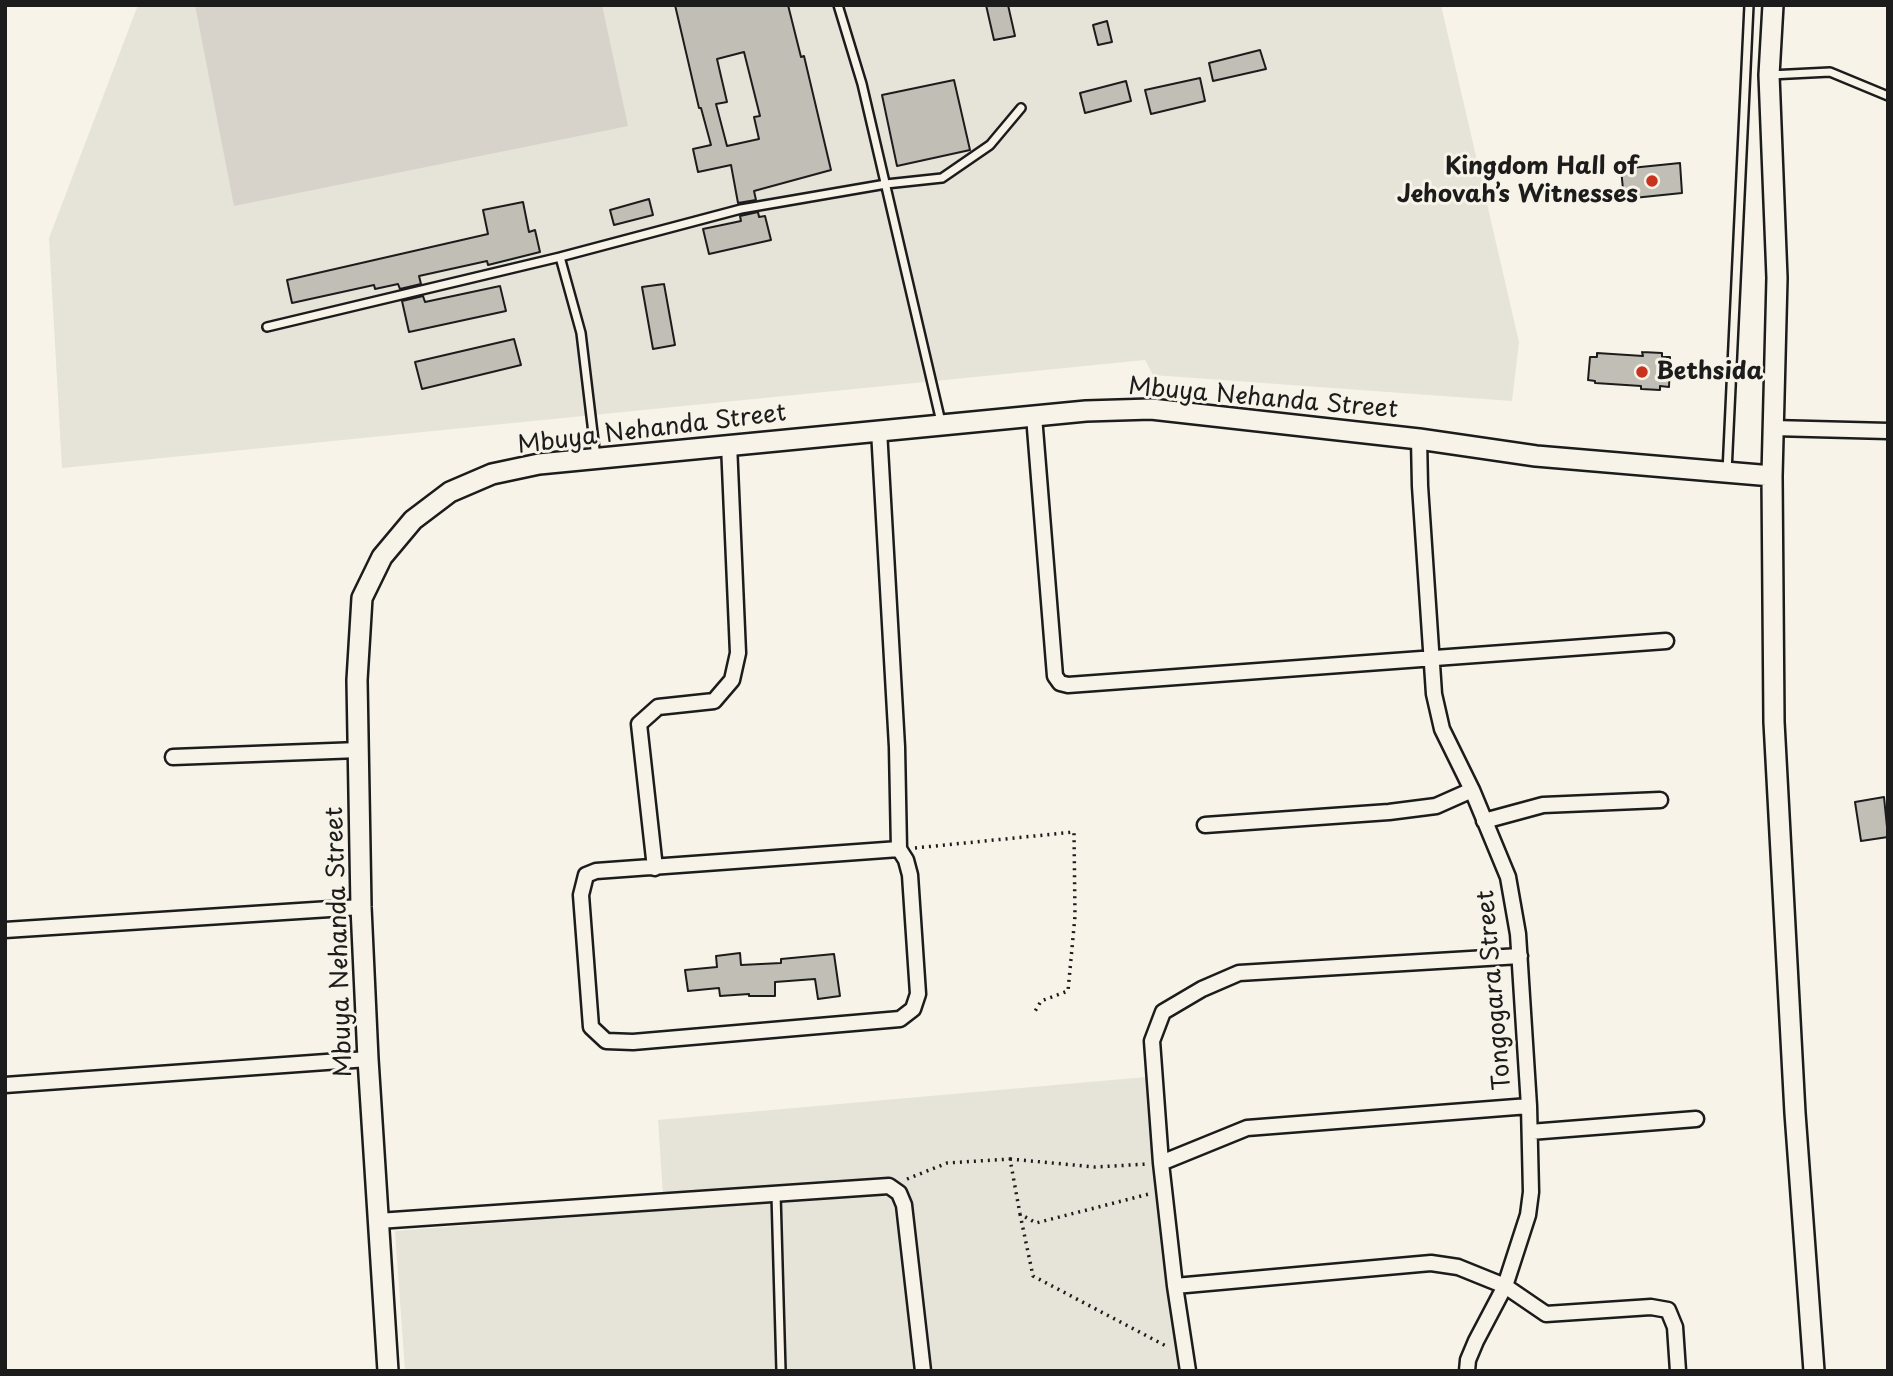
<!DOCTYPE html>
<html>
<head>
<meta charset="utf-8">
<style>
  body { margin:0 }
  #map { position:relative; width:1893px; height:1376px; overflow:hidden; background:#f7f3e8; font-family:"Playpen Sans",sans-serif }
  canvas { display:block }
  .frame { position:absolute; inset:0; border:7px solid #1c1c1c; pointer-events:none }
</style>
</head>
<body>
<div id="map">
<canvas width="1893" height="1376"></canvas>
<div class="frame"></div>
</div>
<script>
const c = document.querySelector('canvas').getContext('2d');
c.lineJoin = 'round';
function fillPath(path, color) { c.fillStyle = color; c.fill(path, 'evenodd'); }
const poly = rows => new Path2D(rows.map(r => 'M' + r).join(''));
function strokePath(path, color, width, dash) { c.strokeStyle = color; c.lineWidth = width; c.lineCap = dash ? 'butt' : 'round'; c.setLineDash(dash || []); c.stroke(path); }
function label(font, color, halo, rows, align = 'center') {
  c.font = font + ' "Playpen Sans",sans-serif'; c.lineWidth = 6; c.setLineDash([]); c.textBaseline = 'middle'; c.strokeStyle = halo; c.fillStyle = color; for (const [text, x, y, turn = 0] of rows) {
    c.save(); c.translate(x, y); c.rotate((+turn || 0) * Math.PI / 180); c.textAlign = isNaN(turn) ? turn : align; if (halo) c.strokeText(text, 0, 0); c.fillText(text, 0, 0); c.restore();
  }
}
fillPath(poly([
  [138,5,1441,5,1519,342,1512,401,1153,375,1145,360,62,468,49,238],
  [1146,1077,1180,1371,405,1371,395,1231,664,1210,658,1120]
]), '#e6e3d9');
fillPath(poly([
  [195,5,602,5,628,126,234,206]
]), '#d7d3cb');
const building = poly([
  [675,5,788,5,801,57,804,56,831,170,754,191,756,200,738,203,731,165,698,172,693,149,711,145,701,108,699,108,675,5],
  [744,52,760,116,754,117,759,139,727,146,716,104,727,102,717,59,744,52],
  [986,5,1008,5,1015,36,994,40,986,5],
  [1107,21,1112,42,1098,45,1093,25,1107,21],
  [1260,50,1266,69,1213,81,1209,63,1260,50],
  [1200,78,1205,101,1151,114,1145,90,1200,78],
  [954,80,970,150,897,166,882,95,954,80],
  [1126,81,1131,101,1085,113,1080,93,1126,81],
  [1680,163,1682,193,1624,199,1621,169,1680,163],
  [649,199,653,215,614,225,610,210,649,199],
  [523,202,529,232,535,230,540,252,488,265,487,261,419,276,421,284,400,289,398,284,375,289,374,285,292,303,287,280,488,234,483,210,523,202],
  [758,212,759,217,765,216,771,240,709,254,703,229,741,221,740,216,758,212],
  [664,284,675,345,653,349,642,287,664,284],
  [500,286,506,311,409,332,402,301,423,296,425,302,500,286],
  [514,339,521,365,422,389,415,362,514,339],
  [1642,352,1662,353,1662,357,1670,357,1669,387,1660,386,1660,390,1641,389,1641,386,1595,383,1595,381,1588,380,1590,357,1597,357,1597,353,1643,356,1642,352],
  [1884,797,1888,837,1861,841,1855,802,1884,797],
  [740,953,741,965,781,963,781,959,834,954,840,996,818,999,815,979,775,982,775,996,749,996,749,994,720,996,719,988,688,991,685,970,717,967,716,956,740,953]
]);
fillPath(building, '#c0beb5');
strokePath(building, '#1c1c1c', 2);
const lane = poly([
  [838,5,862,84,941,422],
  [1770,75,1830,72,1888,96],
  [560,257,581,333,596,458],
  [267,327,560,257,741,209,886,184,942,178,990,145,1021,108],
  [1727,472,1749,5],
  [776,1194,781,1371]
]);
const street = poly([
  [1034,416,1055,676,1060,683,1068,685,1666,641],
  [1773,428,1888,431],
  [879,430,897,747,899,849],
  [1419,439,1420,486,1434,694,1442,729,1472,790,1508,877,1518,934,1529,1106,1531,1192,1528,1215,1505,1286,1476,1341,1468,1360,1467,1371],
  [173,757,359,750],
  [1484,821,1543,805,1660,800],
  [1205,825,1389,812,1436,806,1472,790],
  [899,849,906,860,910,875,918,994,913,1009,900,1019,633,1042,606,1041,591,1027,581,895,586,875,596,871,899,849],
  [655,868,639,724,658,707,714,701,732,680,738,653,729,444],
  [5,930,361,907],
  [5,1085,368,1059],
  [1530,1132,1696,1119],
  [1161,1163,1152,1041,1163,1012,1202,989,1239,973,1520,956],
  [378,1221,889,1186,899,1193,904,1205,923,1371],
  [1175,1286,1161,1163,1247,1128,1529,1106],
  [1188,1371,1175,1286,1431,1263,1458,1267,1505,1286,1546,1314,1651,1307,1668,1310,1675,1327,1678,1371]
]);
const secondary = poly([
  [1773,5,1769,75,1777,278,1772,476,1774,722,1795,1113,1814,1371],
  [388,1371,368,1059,361,907,357,680,362,598,382,557,413,520,450,492,492,474,539,464,1086,411,1151,409,1419,439,1536,456,1772,476]
]);
strokePath(lane, '#1c1c1c', 12);
strokePath(street, '#1c1c1c', 19);
strokePath(secondary, '#1c1c1c', 24);
strokePath(poly([
  [915,848,1074,832,1075,916,1068,991,1041,1001,1034,1013],
  [1010,1159,1095,1167,1148,1164],
  [907,1179,947,1163,1010,1159,1020,1214,1036,1223,1149,1194],
  [1020,1214,1033,1276,1168,1347]
]), '#1c1c1c', 3.5, [2, 5]);
strokePath(lane, '#f7f3e8', 7);
strokePath(street, '#f7f3e8', 14);
strokePath(secondary, '#f7f3e8', 19);
for (const [x, y, r, color] of [
  [1652,181,7,"#c8321e"],
  [1642,372,7,"#c8321e"]
]) { const dot = new Path2D(); dot.arc(x, y, r, 0, 2 * Math.PI); c.fillStyle = color; c.fill(dot); strokePath(dot, '#f7f3e8', 2.5); }
label('bold 24px', '#1c1c1c', '#f7f3e8', [
  ["Kingdom Hall of",1638,167],
  ["Jehovah’s Witnesses",1638,195],
  ["Bethsida",1656,372,"left"]
], 'right');
label('24px', '#1c1c1c', '#f7f3e8', [
  ["Mbuya Nehanda Street",1263,399,5],
  ["Mbuya Nehanda Street",652,430,-7],
  ["Mbuya Nehanda Street",340,942,-92],
  ["Tongogara Street",1495,990,-95]
]);
</script>
</body>
</html>
